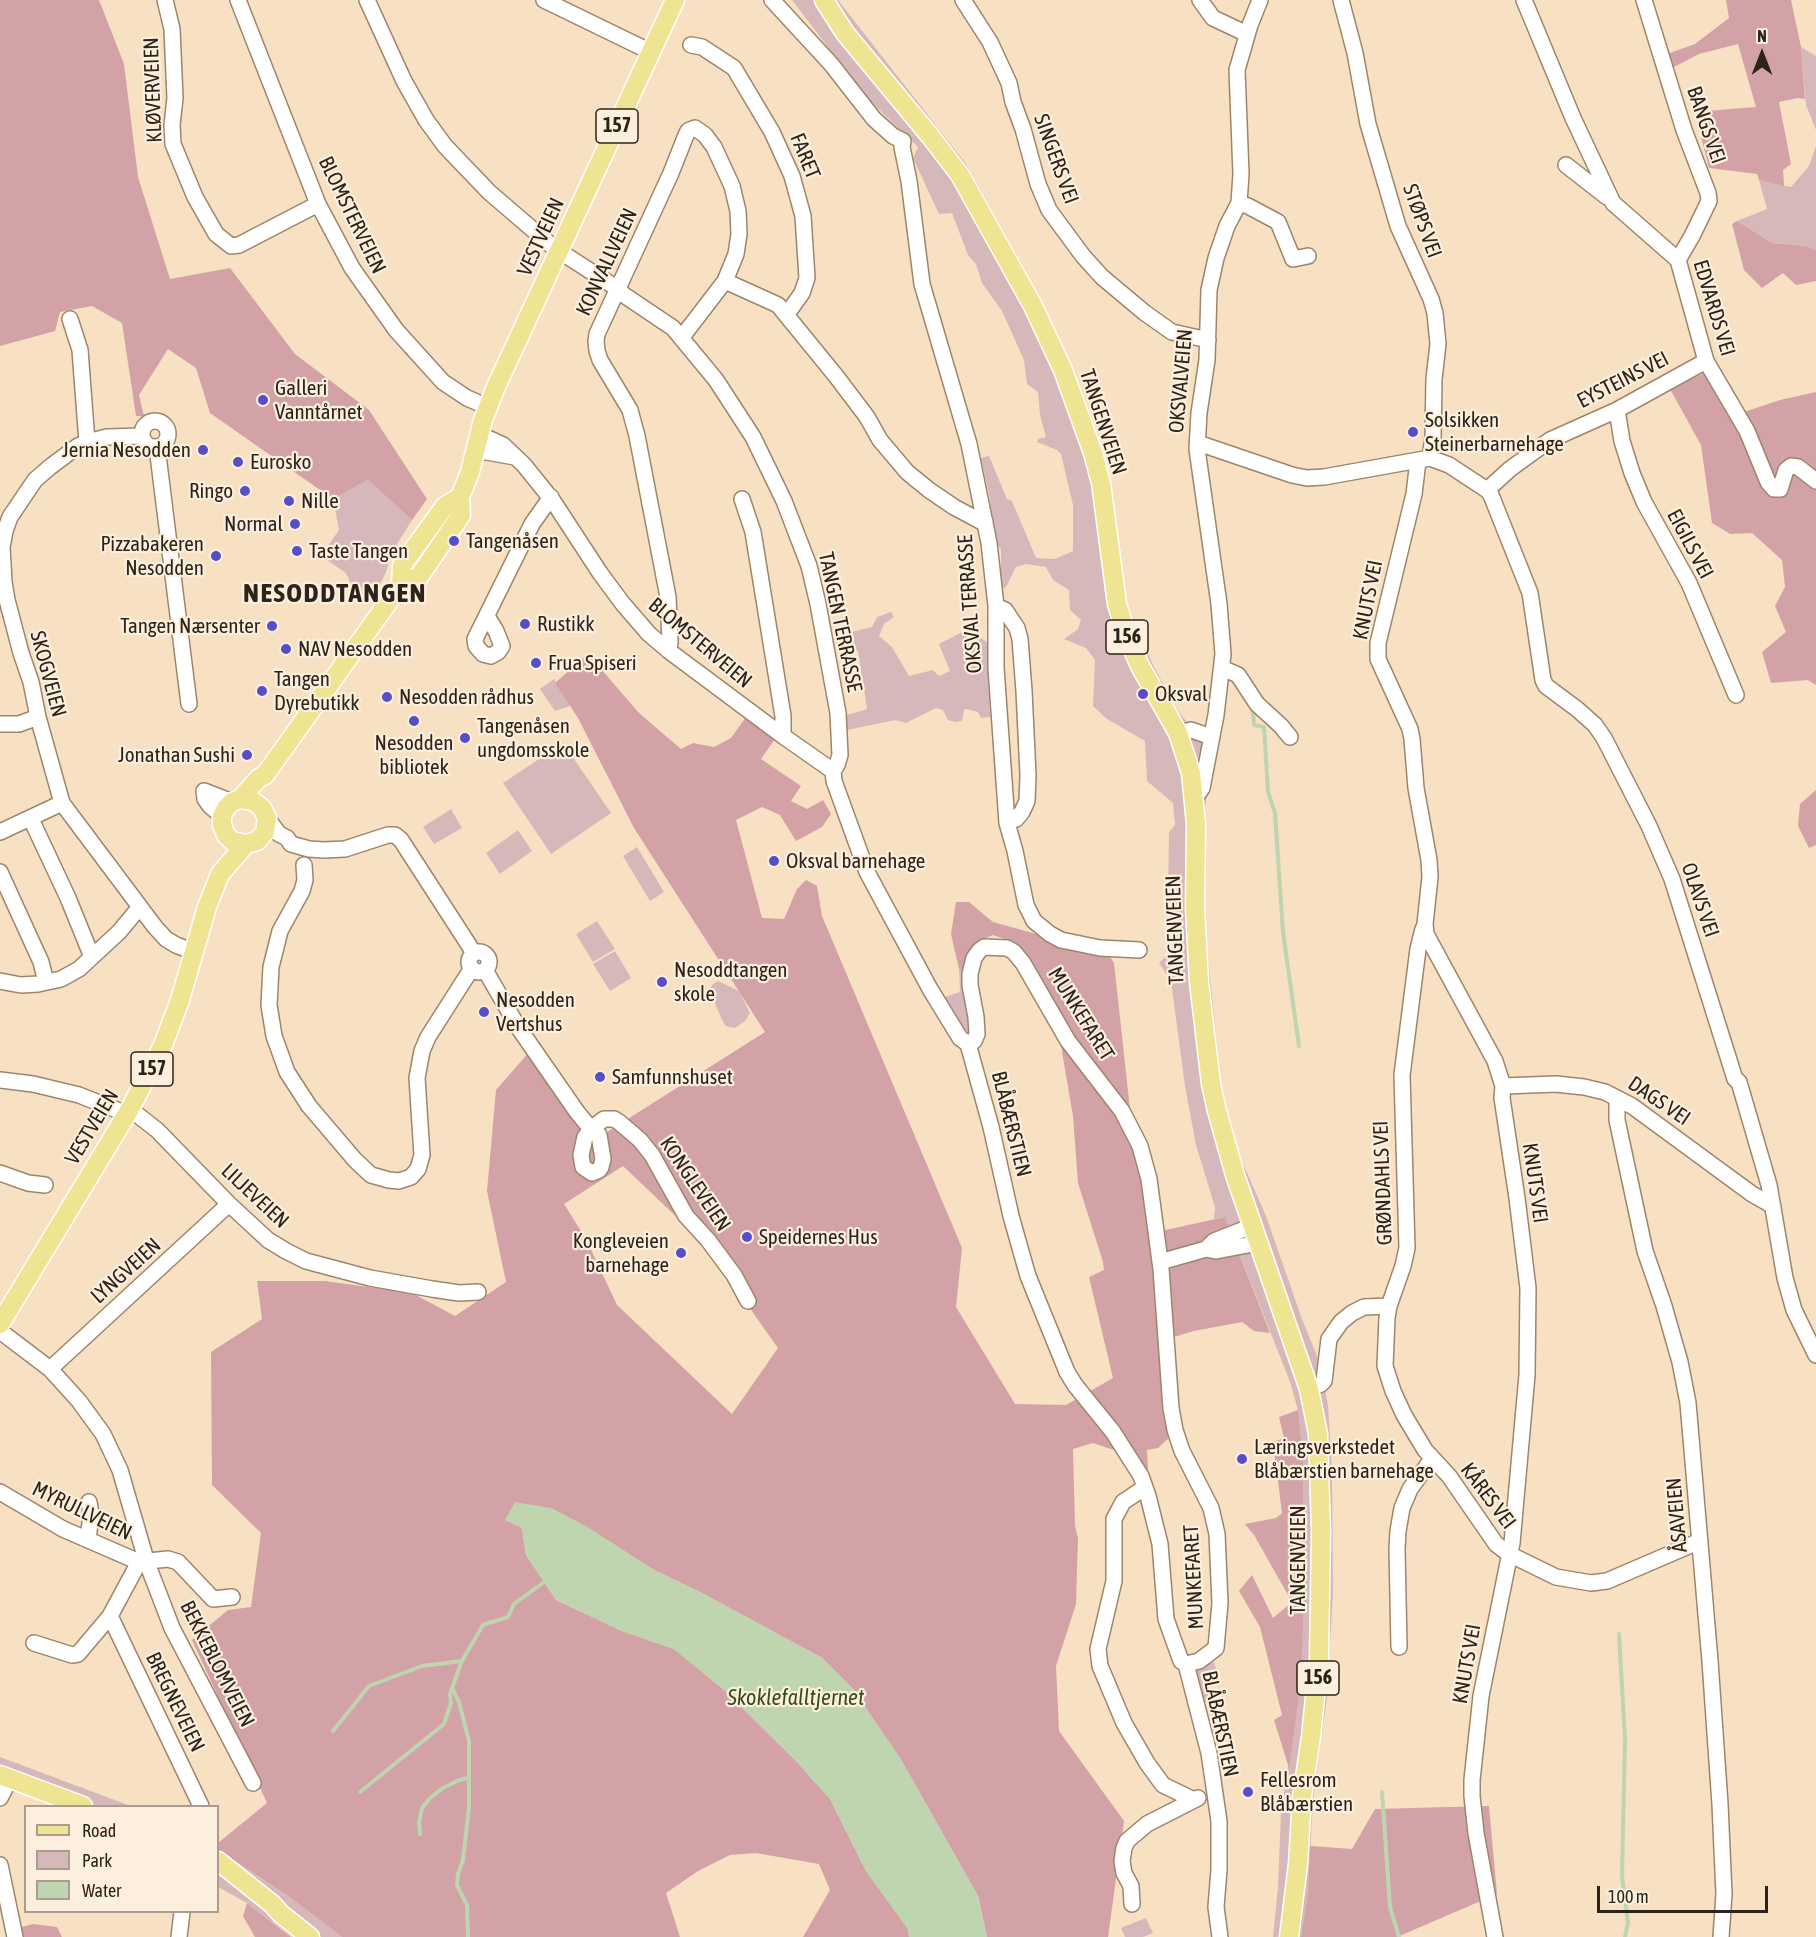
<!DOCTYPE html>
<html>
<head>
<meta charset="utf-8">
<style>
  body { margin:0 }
  #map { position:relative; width:1816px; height:1937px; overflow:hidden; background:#f8e0c3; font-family:"Asap Condensed",sans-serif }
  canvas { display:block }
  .legend { position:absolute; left:24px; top:1805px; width:195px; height:108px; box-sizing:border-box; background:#fdefde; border:2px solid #a99d8f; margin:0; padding:8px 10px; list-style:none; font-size:18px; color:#2c2319 }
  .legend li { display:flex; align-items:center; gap:12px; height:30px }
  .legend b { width:30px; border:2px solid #a99d8f }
  .north { position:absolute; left:1732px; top:24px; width:60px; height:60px; -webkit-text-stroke:4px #fdefde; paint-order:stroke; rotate:0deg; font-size:16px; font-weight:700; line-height:24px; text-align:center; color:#2c2319 }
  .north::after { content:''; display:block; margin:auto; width:21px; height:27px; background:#2c2319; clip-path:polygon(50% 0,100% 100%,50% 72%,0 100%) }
  .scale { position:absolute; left:1597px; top:1886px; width:171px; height:27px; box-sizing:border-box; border:3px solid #2c2319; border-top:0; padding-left:8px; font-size:18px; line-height:21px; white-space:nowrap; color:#2c2319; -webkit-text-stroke:4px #fdefde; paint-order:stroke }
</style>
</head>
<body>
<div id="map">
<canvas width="1816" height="1937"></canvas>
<ul class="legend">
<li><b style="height:8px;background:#eee492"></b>Road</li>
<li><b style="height:16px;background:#d6b8bb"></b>Park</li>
<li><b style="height:16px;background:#bed5af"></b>Water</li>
</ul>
<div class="north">N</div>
<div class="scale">100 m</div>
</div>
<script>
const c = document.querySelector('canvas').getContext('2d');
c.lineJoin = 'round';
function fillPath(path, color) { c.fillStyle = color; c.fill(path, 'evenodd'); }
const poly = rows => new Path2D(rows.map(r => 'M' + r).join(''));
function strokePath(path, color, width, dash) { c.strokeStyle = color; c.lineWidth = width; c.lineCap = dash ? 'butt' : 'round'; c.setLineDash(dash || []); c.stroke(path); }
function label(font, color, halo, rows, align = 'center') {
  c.font = font + ' "Asap Condensed",sans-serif'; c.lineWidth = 4.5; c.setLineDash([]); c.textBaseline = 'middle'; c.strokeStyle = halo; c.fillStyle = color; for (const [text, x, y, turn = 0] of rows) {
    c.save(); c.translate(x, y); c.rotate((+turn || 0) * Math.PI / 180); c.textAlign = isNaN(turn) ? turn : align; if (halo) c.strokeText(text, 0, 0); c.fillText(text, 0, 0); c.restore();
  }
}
fillPath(poly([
  [792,0,838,0,966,164,1021,263,1060,342,1093,423,1108,469,1124,590,1132,619,1154,667,1176,708,1215,759,1209,779,1203,823,1205,931,1221,1082,1236,1148,1266,1216,1302,1319,1321,1366,1328,1406,1332,1470,1333,1592,1327,1697,1313,1800,1308,1892,1301,1937,1273,1937,1278,1887,1281,1812,1301,1682,1303,1456,1298,1410,1290,1382,1225,1217,1214,1219,1215,1207,1196,1145,1185,1086,1171,981,1159,963,1174,948,1175,909,1168,898,1169,832,1175,825,1173,803,1147,781,1145,741,1107,719,1093,706,1095,660,1086,648,1064,639,1078,629,1081,620,1070,610,1069,590,1053,580,1046,567,1026,564,1016,567,1005,589,1001,585,1001,549,997,545,989,494,981,458,989,456,1007,499,1012,501,1036,558,1055,559,1073,551,1073,505,1061,454,1057,450,1037,442,1038,439,1046,437,1040,415,1038,392,1027,384,1024,360,1002,311,982,283,976,264,968,255,952,213,939,214,913,158,918,147,866,97],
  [1801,47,1816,56,1816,130,1806,105],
  [1816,146,1816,250,1806,246,1772,243,1737,221,1767,209,1759,180,1791,187,1809,166],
  [368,480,412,520,392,552,386,572,371,603,354,591,346,573,321,556,339,530,333,499],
  [891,612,894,617,884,624,879,636,892,647,909,676,933,670,939,676,950,671,939,644,970,628,991,646,988,672,990,717,981,718,978,712,967,709,964,710,962,721,955,722,948,720,943,710,936,708,906,723,896,720,847,730,844,716,867,709,858,651,847,650,843,634,872,627,877,617],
  [554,679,570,706,555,711,540,689],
  [563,743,611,813,551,854,503,783],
  [451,809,462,828,434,844,423,827],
  [518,830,532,851,500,874,486,853],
  [637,847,664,892,650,901,623,856],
  [597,921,615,949,593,962,576,934],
  [615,951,631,978,610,991,593,964],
  [959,969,963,969,973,1030,968,1036,965,1035,942,998,960,992],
  [718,981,739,991,750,1013,745,1021,735,1028,726,1026,722,1020,710,991,712,985],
  [1214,1662,1219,1679,1213,1681,1214,1685,1207,1688,1209,1701,1199,1703,1193,1672],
  [0,1757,128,1805,127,1806,64,1806,0,1787],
  [229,1858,288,1896,342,1937,292,1937,247,1903,218,1887,218,1865],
  [1146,1918,1153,1933,1143,1937,1125,1937,1121,1928]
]), '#d6b8bb');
fillPath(poly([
  [0,0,99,0,124,64,138,177,170,279,230,268,295,354,369,410,427,499,412,520,368,480,333,499,210,413,196,368,168,349,139,395,144,416,136,416,122,323,92,306,60,312,55,331,0,346],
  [1726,0,1791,0,1801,47,1805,99,1798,98,1779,102,1791,164,1783,170,1784,186,1759,180,1757,174,1709,168,1695,112,1756,107,1738,44,1699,54,1674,67,1667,54,1695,44,1729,18],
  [1737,221,1772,243,1806,246,1816,250,1816,281,1796,285,1783,273,1762,288,1744,270,1732,224],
  [1707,372,1735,415,1780,400,1816,392,1816,685,1808,680,1771,683,1762,652,1786,632,1775,606,1785,587,1782,560,1752,533,1730,534,1712,523,1701,445,1670,389],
  [588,654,639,713,681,749,693,743,714,747,731,738,746,717,775,739,761,759,801,786,791,801,807,809,823,800,831,814,822,827,796,841,780,815,762,807,736,820,762,918,784,919,797,889,806,880,817,886,822,916,962,1248,956,1307,1015,1404,1066,1405,1113,1378,1089,1277,1104,1270,1103,1262,1078,1183,1073,1116,1062,1052,1061,1014,1034,965,1025,953,1010,941,993,935,979,941,969,950,963,969,959,969,951,934,956,902,969,902,993,922,1108,954,1114,963,1134,1146,1140,1165,1152,1233,1225,1217,1270,1333,1254,1331,1242,1322,1194,1331,1164,1340,1172,1435,1158,1448,1147,1450,1148,1470,1143,1471,1132,1451,1111,1449,1093,1443,1073,1449,1075,1526,1078,1538,1076,1604,1056,1666,1059,1731,1124,1821,1108,1937,987,1937,978,1896,900,1758,852,1688,822,1658,702,1593,656,1571,633,1557,522,1528,526,1555,556,1600,622,1631,674,1649,723,1689,797,1762,830,1799,866,1871,908,1929,909,1937,803,1937,830,1890,819,1864,756,1853,730,1855,698,1871,666,1893,680,1937,342,1937,288,1896,218,1850,218,1843,267,1803,192,1640,228,1610,251,1607,261,1533,212,1485,211,1352,262,1319,257,1281,325,1281,412,1293,455,1316,506,1282,487,1191,496,1090,530,1051,593,1141,765,1032,634,828,578,718,555,683],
  [623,1166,703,1242,778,1348,732,1414,617,1305,586,1239,564,1204],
  [1816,790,1816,845,1809,848,1798,826,1800,804],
  [1298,1410,1303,1456,1303,1622,1301,1682,1289,1768,1274,1720,1282,1715,1260,1627,1239,1591,1252,1575,1273,1618,1292,1602,1254,1535,1245,1524,1276,1518,1282,1513,1273,1442,1284,1438,1279,1417],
  [1489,1806,1497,1894,1397,1937,1301,1937,1308,1892,1310,1846,1352,1849,1375,1809],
  [247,1903,291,1937,255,1937,243,1916],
  [33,1924,57,1927,62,1937,24,1937,21,1927]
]), '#d2a2a7');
fillPath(poly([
  [515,1502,551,1508,586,1526,656,1571,702,1593,822,1658,852,1688,900,1758,978,1896,987,1937,909,1937,908,1929,866,1871,830,1799,797,1762,723,1689,674,1649,622,1631,556,1600,526,1555,522,1528,505,1520]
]), '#bed5af');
strokePath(poly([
  [1253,711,1254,725,1264,727,1268,792,1275,813,1283,932,1299,1046],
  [1619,1634,1625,1739,1622,1876,1628,1923,1625,1937],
  [333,1731,369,1686,422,1666,462,1661],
  [360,1792,444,1724,451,1703,450,1694,452,1688],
  [1382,1792,1390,1907,1399,1937],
  [420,1834,419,1822,422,1808,430,1798,443,1788,459,1780,468,1778],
  [468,1937,467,1905,457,1885,458,1874,463,1860,469,1807,469,1741,459,1702,452,1688,462,1661,483,1625,508,1617,514,1604,544,1582]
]), '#bed5af', 4);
const minor = poly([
  [165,0,172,29,175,98,172,125,173,144,195,197,216,234,231,246,239,245,318,204],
  [238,0,318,204,352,268,396,330,443,382,467,398,488,407],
  [367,0,404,81,426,120,445,146,489,192,553,247,618,289,624,295,673,328,716,380,753,437,784,501,809,566,818,604,838,713,840,755,837,765,833,771],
  [544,0,651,52],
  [772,0,831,64,874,119,893,136,903,141],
  [963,0,990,42,1009,83,1013,102,1023,129,1038,184,1049,210,1083,256,1102,277,1145,313,1172,332,1208,340],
  [1200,0,1213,18,1247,34],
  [1341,0,1355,53,1368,124,1398,226,1431,299,1435,313,1438,344,1434,379,1433,437,1430,458],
  [1524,0,1573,118,1613,203,1678,260,1706,361,1747,431,1768,482,1774,489,1780,489,1786,470,1791,466,1798,467,1816,481],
  [1644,0,1684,130,1708,193,1709,201,1692,236,1678,260],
  [691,45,702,47,734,68,772,132,792,176,803,216,807,278,802,293,787,314],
  [903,141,902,147,909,181,922,284,969,444,989,543,996,606,996,668,1007,823,1015,851,1026,905,1034,921,1050,934,1061,940,1100,948,1139,950],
  [1566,165,1607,197],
  [1239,203,1248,206,1278,222,1293,259,1308,256],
  [725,281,778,305,836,376,867,417,880,440,907,472,929,490,954,507,982,522,985,521],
  [70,319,80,350,87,442],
  [1617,410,1622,441,1632,473,1644,502,1689,583,1736,695],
  '142 434a13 13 0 1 1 26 0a13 13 0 1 1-26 0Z',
  [479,434,503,445,524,465,553,501,600,573,623,604,649,634,669,651,783,736,833,771],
  [142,436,107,437,87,442,78,446,50,467,35,480,10,517,5,531,2,547,4,582,7,600,21,653,31,682,38,717,62,803,155,927,166,939,176,945,194,952],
  [1198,443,1292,475,1307,478,1324,477,1430,458,1449,465,1487,490,1491,495,1530,593,1543,680,1546,686,1577,709,1595,725,1604,738,1649,826,1672,879,1735,1079,1739,1082,1769,1185,1785,1278,1794,1310,1816,1355],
  [157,447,189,704],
  [475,450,515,457],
  [1418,461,1414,494,1378,643,1378,659,1410,729,1412,739,1416,788,1429,860,1430,877,1425,924,1426,934,1495,1061,1503,1086,1502,1098,1517,1198,1528,1288,1527,1375,1512,1543,1481,1696,1472,1780,1472,1796,1476,1833,1495,1937],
  [1487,490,1510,469,1550,440,1617,410,1706,361],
  [742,499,753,532,783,716,783,736],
  [996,606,1005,610,1017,628,1020,639,1024,691,1028,775,1027,801,1022,812,1016,819,1007,823],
  [487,616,496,631,502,646,498,652,491,656,483,654,476,646,475,639,532,524,551,497],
  [669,651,670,642,668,597,637,436,630,410,600,360,597,351,596,341,597,334,671,173,686,135,688,131,695,128,705,135,714,147,732,186,738,211,739,234,736,254,725,281,682,337],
  [1222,668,1238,675,1257,704,1281,726,1290,737],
  [0,724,19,724,38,717],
  [1178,733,1191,730,1212,737],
  [833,771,834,781,867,872,930,989,960,1038,968,1044,991,1127,1011,1216,1020,1248,1028,1276,1067,1372,1075,1385,1113,1432,1141,1476,1148,1496,1160,1544,1166,1619,1181,1661,1186,1664,1209,1753,1219,1821,1219,1870,1216,1907,1220,1937],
  [1195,798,1202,788,1216,715,1223,654,1219,604,1197,449,1199,413,1207,360,1209,290,1216,258,1227,226,1239,203,1241,174,1237,70,1250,25,1260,0],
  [222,816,210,806,205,799,204,791,232,802],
  [267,818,279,834,287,838,291,844,309,849,324,850,345,849,388,835,395,835,401,840,474,953],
  [31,819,68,898,92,957],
  [0,832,62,803],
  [304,865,305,880,302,891,280,931,271,967,269,1005,274,1036,287,1072,309,1106,355,1160,371,1175,389,1180,399,1181,411,1177,418,1169,422,1155,417,1078,422,1051,428,1037,472,968],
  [0,872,41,962,46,982],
  [1425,928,1423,929,1418,949,1402,1075,1407,1248,1403,1266,1389,1306,1387,1318,1385,1366,1393,1391,1404,1415,1425,1450,1449,1476,1496,1544,1509,1554,1556,1577,1591,1583,1607,1581,1700,1541],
  '469 962a10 10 0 1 1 20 0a10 10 0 1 1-20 0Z',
  [485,970,518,1027,577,1112,591,1129,599,1135,603,1159,601,1167,599,1170,592,1173,583,1167,581,1155,585,1137,591,1129,604,1119,614,1119,619,1122,640,1140,652,1155,686,1216,708,1240,734,1275,748,1301],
  [0,981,21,985,38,984,61,979,79,969,119,932,139,908],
  [968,1044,974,1041,977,1034,976,1017,970,985,970,974,974,958,979,951,984,947,1007,948,1014,952,1023,963,1068,1041,1122,1111,1140,1146,1149,1179,1161,1269,1171,1408,1175,1430,1182,1451,1211,1508,1217,1534,1220,1603,1216,1648,1199,1661,1186,1664],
  [0,1080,33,1084,79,1095,127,1114],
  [1503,1086,1556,1084,1584,1087,1605,1092,1632,1106,1752,1194,1773,1206],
  [1617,1098,1617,1120,1645,1251,1664,1306,1680,1362,1688,1403,1710,1661,1720,1804,1724,1894,1721,1937],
  [130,1109,157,1130,229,1204,268,1240,286,1251,306,1261,370,1278,432,1289,459,1293,478,1292],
  [0,1173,28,1183,45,1185],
  [1206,1249,1216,1251,1258,1243],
  [1160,1262,1206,1249,1214,1241,1252,1226],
  [0,1331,50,1369,79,1401,103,1434,120,1470,147,1563,172,1628,253,1783],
  [50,1369,229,1204],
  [1309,1389,1321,1384,1324,1381,1329,1339,1341,1322,1352,1313,1364,1307,1389,1306],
  [1144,1488,1123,1502,1114,1519,1114,1581,1098,1649,1100,1666,1124,1723,1147,1763,1163,1785,1192,1799],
  [0,1492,63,1529,139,1562,168,1559,178,1562,213,1599,232,1597],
  [88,1540,91,1514,89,1502],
  [110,1616,201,1806],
  [34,1643,72,1655,78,1654,110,1616,139,1562],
  [1399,1647,1397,1549,1398,1531,1402,1508,1410,1489,1432,1459],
  [0,1798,10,1779],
  [0,1865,15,1937],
  [1132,1904,1131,1886,1124,1873,1122,1861,1124,1848,1127,1841,1147,1824,1198,1798],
  [179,1937,182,1912]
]);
const major = poly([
  [824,0,845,33,931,137,960,175,1033,306,1063,370,1093,453,1101,483,1117,604,1127,636,1140,666,1178,733,1191,773,1196,824,1195,908,1199,982,1211,1084,1217,1111,1235,1175,1309,1389,1318,1434,1321,1532,1319,1658,1311,1737,1302,1797,1298,1864,1289,1937],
  [401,584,402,565,445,506,460,497],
  [240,799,259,778,265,775,401,584,419,577,461,515,460,497,470,472,483,420,495,389,675,0],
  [0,1324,130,1109,163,1045,180,1000,207,907,220,874,246,844,257,841,265,832,267,818,262,808,253,801,240,799,232,802,226,808,222,816,222,825,226,835,232,841,246,844],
  [0,1775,83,1806],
  [218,1861,272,1904,281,1914,310,1937]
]);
strokePath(minor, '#9c866c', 18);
strokePath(major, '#fff', 21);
strokePath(minor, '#fff', 15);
strokePath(major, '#eee492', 18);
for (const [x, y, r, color] of [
  [263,400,6,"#554ec6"],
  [1413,432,6,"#554ec6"],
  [203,450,6,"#554ec6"],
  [238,462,6,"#554ec6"],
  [245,491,6,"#554ec6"],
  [289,501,6,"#554ec6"],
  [295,524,6,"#554ec6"],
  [454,541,6,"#554ec6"],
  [297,551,6,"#554ec6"],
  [216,556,6,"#554ec6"],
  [525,624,6,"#554ec6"],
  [272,626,6,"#554ec6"],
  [286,649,6,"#554ec6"],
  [536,663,6,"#554ec6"],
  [262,691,6,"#554ec6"],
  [1143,694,6,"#554ec6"],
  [387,697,6,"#554ec6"],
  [414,721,6,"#554ec6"],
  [465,738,6,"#554ec6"],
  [247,755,6,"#554ec6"],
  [774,861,6,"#554ec6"],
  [662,982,6,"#554ec6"],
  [484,1012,6,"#554ec6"],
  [600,1077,6,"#554ec6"],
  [747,1237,6,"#554ec6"],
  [681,1253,6,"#554ec6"],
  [1242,1459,6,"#554ec6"],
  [1248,1792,6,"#554ec6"]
]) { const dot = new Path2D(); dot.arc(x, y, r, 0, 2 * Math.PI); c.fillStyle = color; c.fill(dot); strokePath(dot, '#fdefde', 2); }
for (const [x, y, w] of [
  [617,126,42],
  [1127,637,42],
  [152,1069,42],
  [1318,1678,42]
]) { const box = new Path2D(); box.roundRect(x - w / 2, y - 17, w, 34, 4.5); c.fillStyle = '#fdefde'; c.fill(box); strokePath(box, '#2c2319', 1.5); }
label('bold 20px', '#2c2319', null, [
  ["157",617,126],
  ["156",1127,637],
  ["157",152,1069],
  ["156",1318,1678]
]);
label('21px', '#2c2319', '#fdefde', [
  ["KLØVERVEIEN",153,90,-92],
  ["BANGS VEI",1706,125,71],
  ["FARET",805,156,68],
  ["SINGERS VEI",1056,159,70],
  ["BLOMSTERVEIEN",352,215,64],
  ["STØPS VEI",1422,221,70],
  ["VESTVEIEN",541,237,-65],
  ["KONVALLVEIEN",607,262,-65],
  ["EDVARDS VEI",1714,308,73],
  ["EYSTEINS VEI",1623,380,-27],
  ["OKSVALVEIEN",1181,381,-85],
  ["TANGENVEIEN",1103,422,72],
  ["EIGILS VEI",1690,544,62],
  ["KNUTS VEI",1368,600,-79],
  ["OKSVAL TERRASSE",970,604,-94],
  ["TANGEN TERRASSE",840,622,78],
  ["BLOMSTERVEIEN",700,643,40],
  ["SKOGVEIEN",48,674,75],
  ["OLAVS VEI",1700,900,71],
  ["TANGENVEIEN",1175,930,-92],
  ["MUNKEFARET",1081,1014,58],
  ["DAGS VEI",1659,1101,34],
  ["BLÅBÆRSTIEN",1011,1124,76],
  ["VESTVEIEN",92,1127,-59],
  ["GRØNDAHLS VEI",1383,1183,-92],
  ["KNUTS VEI",1535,1183,82],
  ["KONGLEVEIEN",695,1184,56],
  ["LILJEVEIEN",255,1196,43],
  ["LYNGVEIEN",126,1271,-42],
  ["KÅRES VEI",1488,1496,53],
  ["MYRULLVEIEN",82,1511,26],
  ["ÅSAVEIEN",1677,1515,-95],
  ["TANGENVEIEN",1298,1560,-90],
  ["MUNKEFARET",1194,1577,-93],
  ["BEKKEBLOMVEIEN",217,1664,63],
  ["KNUTS VEI",1467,1664,-80],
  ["BREGNEVEIEN",175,1702,64],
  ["BLÅBÆRSTIEN",1220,1724,78]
]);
label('21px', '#2c2319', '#fdefde', [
  ["Galleri",275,388],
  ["Vanntårnet",275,412],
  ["Solsikken",1425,420],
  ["Steinerbarnehage",1425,444],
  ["Jernia Nesodden",191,450,"right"],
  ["Eurosko",250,462],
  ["Ringo",233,491,"right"],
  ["Nille",301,501],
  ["Normal",283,524,"right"],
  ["Tangenåsen",466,541],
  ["Pizzabakeren",204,544,"right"],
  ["Nesodden",204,568,"right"],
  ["Taste Tangen",309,551],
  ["Rustikk",537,624],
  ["Tangen Nærsenter",260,626,"right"],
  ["NAV Nesodden",298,649],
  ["Frua Spiseri",548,663],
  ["Tangen",274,679],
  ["Dyrebutikk",274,703],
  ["Oksval",1155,694],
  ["Nesodden rådhus",399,697],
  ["Tangenåsen",477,726],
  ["ungdomsskole",477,750],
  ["Nesodden",414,743,"center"],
  ["bibliotek",414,767,"center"],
  ["Jonathan Sushi",235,755,"right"],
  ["Oksval barnehage",786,861],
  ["Nesoddtangen",674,970],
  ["skole",674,994],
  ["Nesodden",496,1000],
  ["Vertshus",496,1024],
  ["Samfunnshuset",612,1077],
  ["Speidernes Hus",759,1237],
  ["Kongleveien",669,1241,"right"],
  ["barnehage",669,1265,"right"],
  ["Læringsverkstedet",1254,1447],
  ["Blåbærstien barnehage",1254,1471],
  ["Fellesrom",1260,1780],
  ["Blåbærstien",1260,1804]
], 'left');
label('italic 22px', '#334f19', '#fdefde', [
  ["Skoklefalltjernet",796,1698]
]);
c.letterSpacing = '1.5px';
label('bold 27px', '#2c2319', '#fdefde', [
  ["NESODDTANGEN",335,593]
]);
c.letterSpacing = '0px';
</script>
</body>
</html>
